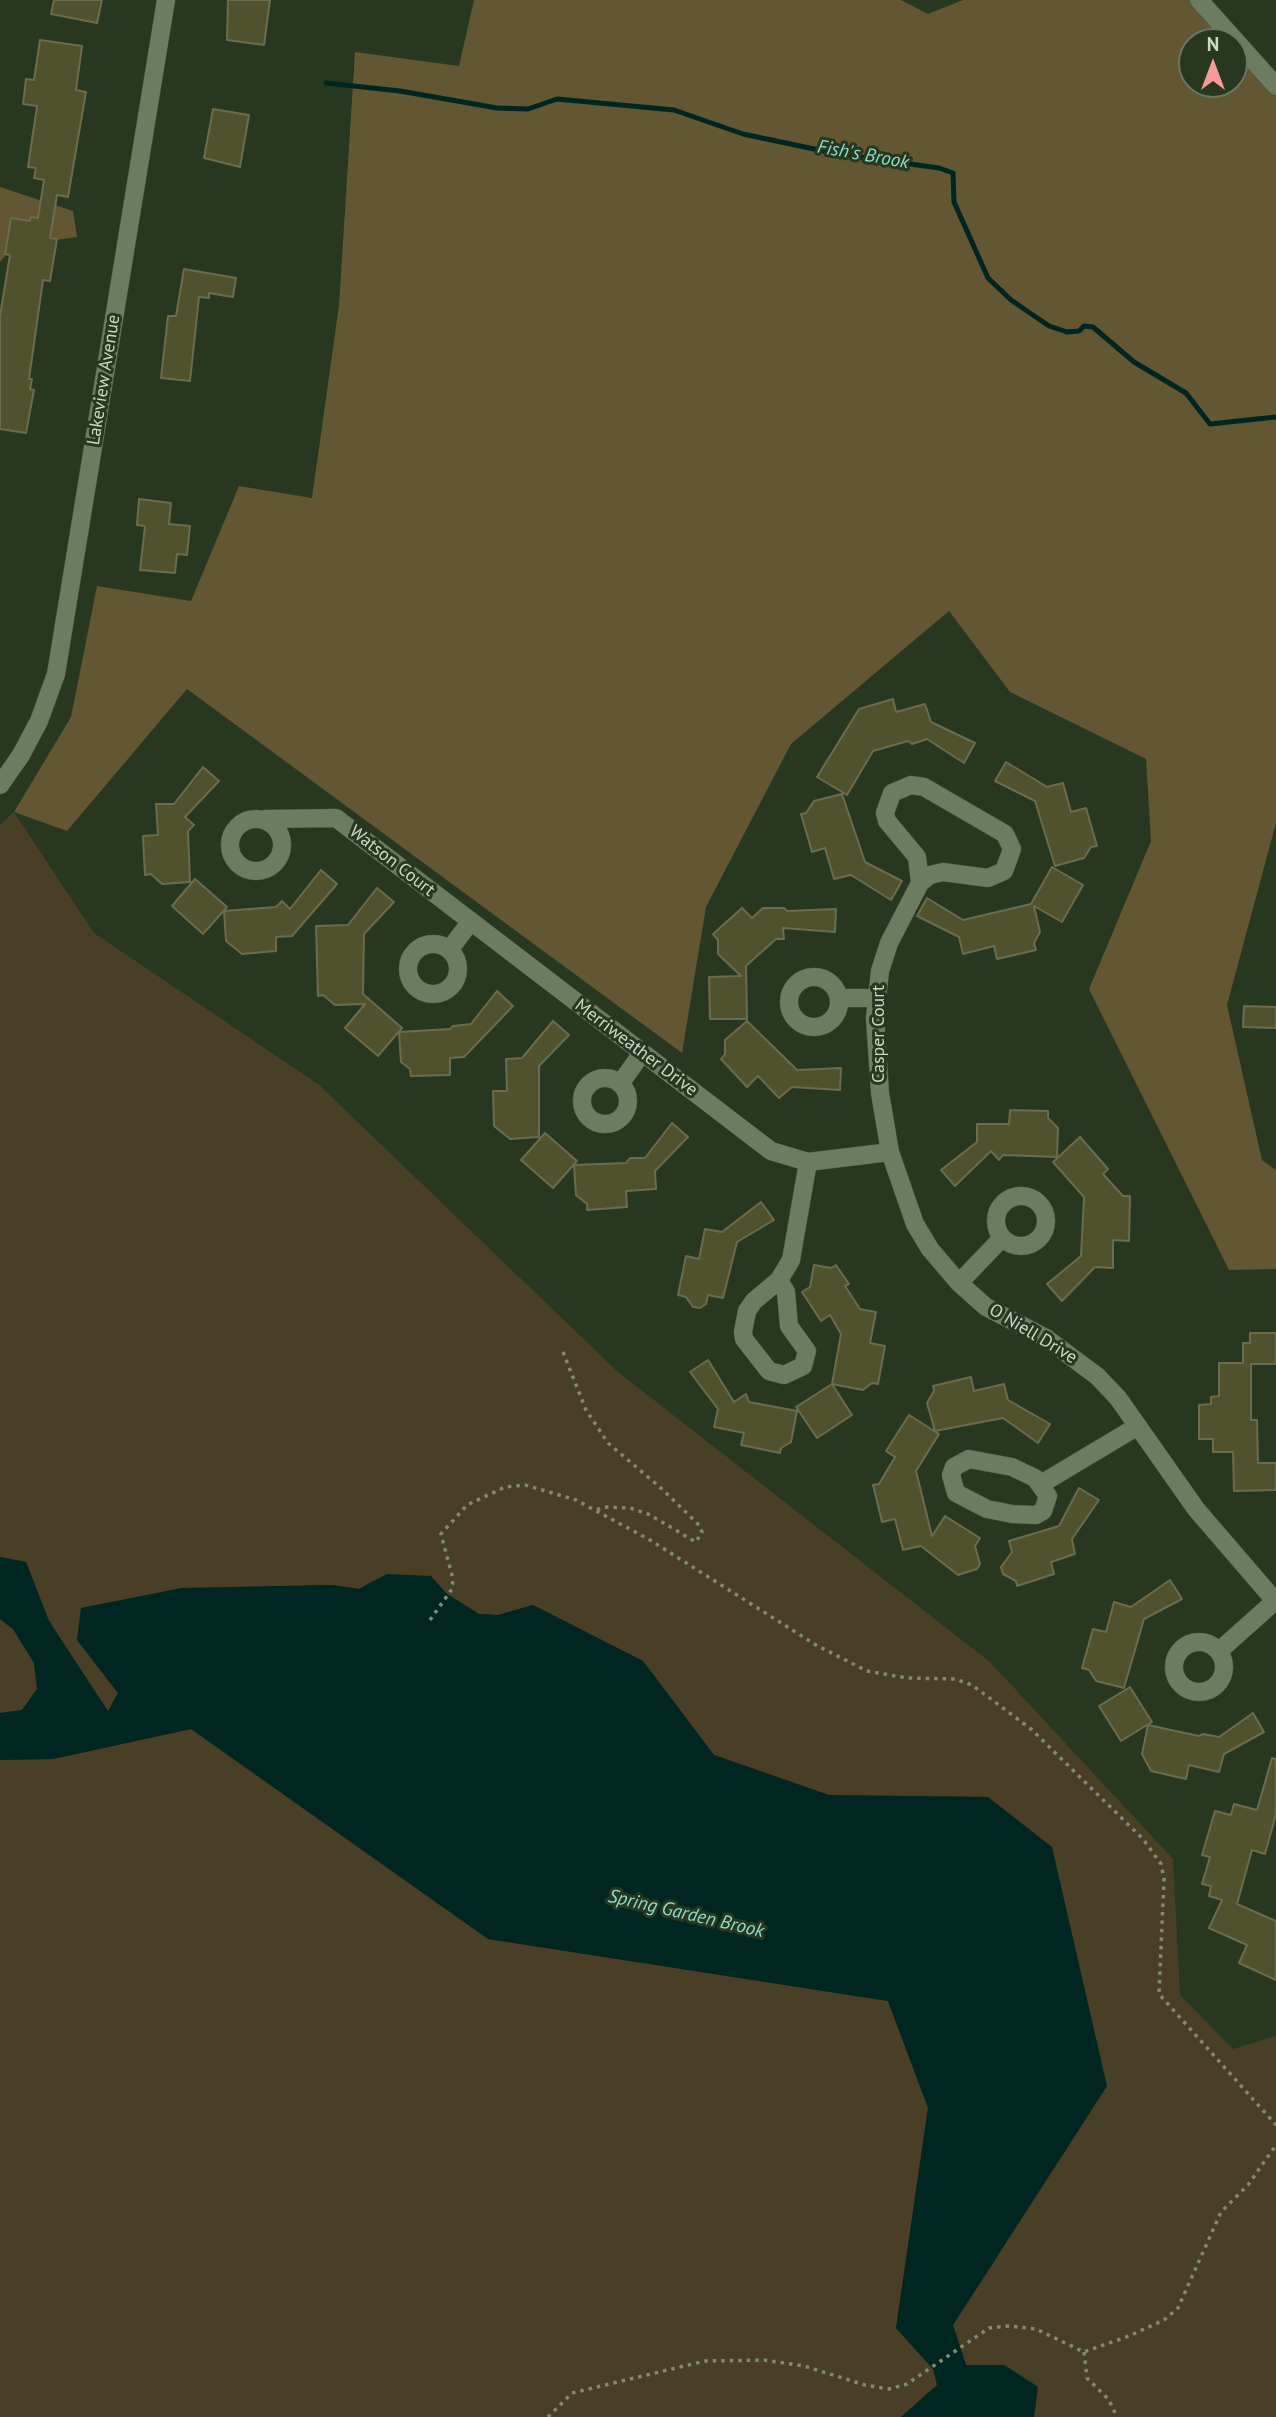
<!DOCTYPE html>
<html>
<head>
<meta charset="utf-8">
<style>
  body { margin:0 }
  #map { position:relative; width:1276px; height:2417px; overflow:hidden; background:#28371f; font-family:"PT Sans",sans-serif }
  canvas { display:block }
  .north { position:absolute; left:1178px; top:28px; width:70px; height:70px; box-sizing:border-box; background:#28371f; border:2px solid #6a7762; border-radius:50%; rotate:0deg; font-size:19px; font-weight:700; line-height:28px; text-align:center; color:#ccd6c7 }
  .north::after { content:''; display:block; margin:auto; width:24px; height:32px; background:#f59b9a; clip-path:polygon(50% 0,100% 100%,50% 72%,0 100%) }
</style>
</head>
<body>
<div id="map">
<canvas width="1276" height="2417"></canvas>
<div class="north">N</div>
</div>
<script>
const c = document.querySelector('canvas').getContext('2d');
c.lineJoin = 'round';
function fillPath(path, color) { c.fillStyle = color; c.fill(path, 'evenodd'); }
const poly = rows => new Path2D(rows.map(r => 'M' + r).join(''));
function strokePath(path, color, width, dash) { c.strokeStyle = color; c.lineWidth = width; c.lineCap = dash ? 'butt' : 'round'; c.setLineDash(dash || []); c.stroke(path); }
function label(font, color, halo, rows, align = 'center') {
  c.font = font + ' "PT Sans",sans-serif'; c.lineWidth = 6; c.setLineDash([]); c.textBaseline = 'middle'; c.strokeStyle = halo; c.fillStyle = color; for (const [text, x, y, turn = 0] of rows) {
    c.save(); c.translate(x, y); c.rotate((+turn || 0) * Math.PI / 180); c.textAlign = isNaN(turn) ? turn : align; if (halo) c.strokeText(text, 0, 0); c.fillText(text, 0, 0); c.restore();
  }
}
fillPath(poly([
  [14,812,94,933,318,1084,618,1372,990,1662,1173,1859,1180,1995,1233,2049,1276,2036,1276,2417,1034,2417,1037,2386,1004,2365,966,2365,953,2325,1107,2086,988,1797,829,1795,714,1755,643,1661,533,1605,498,1615,479,1614,447,1594,431,1576,372,1581,360,1589,332,1585,182,1588,82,1608,77,1640,118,1693,108,1712,49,1621,26,1562,0,1557,0,825],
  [0,1619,13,1629,34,1663,37,1689,22,1710,0,1713],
  [191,1729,488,1939,888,2001,928,2108,896,2328,933,2369,937,2385,901,2417,0,2417,0,1760,53,1759]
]), '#493f27');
fillPath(poly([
  [474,0,901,0,928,14,963,0,1199,0,1276,87,1276,823,1227,1005,1262,1160,1276,1170,1276,1269,1229,1270,1089,989,1151,841,1146,759,1010,692,949,611,791,744,706,907,682,1053,187,689,67,831,14,812,71,717,97,586,191,601,239,486,312,498,339,305,355,52,459,66],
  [1192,42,1234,42,1234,84,1192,84],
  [0,187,73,211,77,237,14,246,0,262]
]), '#635633');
fillPath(poly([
  [0,1557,26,1562,49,1621,108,1711,118,1693,77,1640,81,1608,182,1588,332,1585,359,1589,387,1574,431,1576,447,1594,479,1614,498,1615,533,1605,643,1661,714,1755,829,1795,988,1797,1052,1847,1107,2086,953,2325,966,2365,1004,2365,1038,2387,1034,2417,901,2417,937,2385,933,2369,896,2328,928,2108,888,2001,488,1939,191,1729,53,1759,0,1760,0,1713,22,1710,37,1689,34,1663,13,1629,0,1619]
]), '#012621');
strokePath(poly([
  [326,83,400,91,497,108,528,109,557,99,674,110,743,134,838,154,939,168,953,173,954,202,988,278,1011,300,1049,326,1067,332,1079,331,1084,326,1093,327,1134,362,1186,393,1210,424,1276,417]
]), '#012621', 5);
const building = poly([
  [54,0,102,0,97,23,51,14,54,0],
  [228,0,270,0,264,45,227,40,228,0],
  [40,40,82,46,76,90,86,92,68,197,57,195,50,238,57,239,50,281,43,280,29,379,32,379,30,389,34,390,26,433,0,429,0,316,10,255,5,254,11,218,30,221,31,217,38,218,44,180,34,178,36,168,28,167,37,106,23,104,26,79,34,80,40,40],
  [213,109,249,115,240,167,204,158,213,109],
  [184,269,236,278,233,297,209,293,209,298,199,297,190,381,161,378,168,316,176,316,184,269],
  [139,499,171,503,169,524,190,526,187,555,177,554,175,573,140,570,145,526,137,525,139,499],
  [893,699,896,712,925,704,931,722,975,743,964,763,927,739,912,744,908,741,873,751,847,795,817,777,859,709,893,699],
  [1006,762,1047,787,1063,783,1071,812,1086,808,1097,846,1091,847,1084,858,1055,866,1035,801,995,781,1006,762],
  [203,767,219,781,185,817,194,825,188,831,190,882,162,884,151,874,145,875,143,836,158,835,156,804,174,804,203,767],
  [842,794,865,862,902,881,891,900,851,875,834,879,825,848,812,852,801,814,806,813,814,801,842,794],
  [1052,867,1083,885,1062,922,1034,906,1040,932,1034,943,1036,950,997,959,994,946,963,954,959,937,917,916,927,898,963,920,1031,904,1052,867],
  [321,870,337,884,292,936,276,937,276,951,242,954,226,941,224,911,276,907,282,901,290,909,321,870],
  [195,879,227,907,203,934,172,906,195,879],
  [377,888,394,902,364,934,363,994,402,1028,378,1056,345,1028,365,1004,335,1005,323,995,318,996,316,926,348,925,377,888],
  [742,908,752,918,763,908,784,908,787,911,836,909,835,932,783,928,784,939,776,939,746,966,747,1019,710,1019,709,977,741,976,718,954,718,940,713,934,742,908],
  [497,991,513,1006,464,1057,450,1058,450,1075,411,1076,410,1069,401,1062,399,1032,450,1029,453,1026,471,1024,497,991],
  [1244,1006,1276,1007,1276,1028,1243,1027,1244,1006],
  [553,1021,569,1035,539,1066,539,1137,510,1139,494,1126,493,1091,507,1091,506,1059,522,1058,553,1021],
  [747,1021,797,1070,841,1068,840,1090,792,1087,779,1098,758,1076,747,1087,721,1059,725,1054,725,1040,747,1021],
  [1010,1110,1048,1111,1048,1118,1058,1128,1057,1157,1003,1155,999,1160,991,1151,955,1186,941,1170,977,1142,977,1124,1009,1124,1010,1110],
  [672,1123,688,1137,655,1171,656,1189,626,1191,627,1207,587,1210,587,1204,576,1195,574,1165,626,1163,630,1158,645,1158,672,1123],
  [545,1133,577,1161,553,1188,521,1160,545,1133],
  [1080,1137,1108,1169,1103,1174,1123,1196,1130,1196,1129,1241,1113,1240,1113,1268,1095,1267,1062,1301,1047,1284,1081,1256,1084,1197,1053,1162,1080,1137],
  [761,1202,774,1220,737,1242,723,1298,708,1295,706,1304,700,1308,693,1307,686,1297,678,1295,686,1256,699,1259,705,1229,722,1232,761,1202],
  [814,1265,831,1268,836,1265,849,1284,845,1286,860,1309,876,1312,870,1343,885,1346,878,1384,872,1383,863,1390,832,1384,852,1415,817,1438,796,1407,832,1384,841,1334,830,1315,821,1321,802,1292,810,1287,814,1265],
  [1250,1333,1276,1333,1276,1364,1251,1364,1251,1420,1257,1420,1258,1463,1276,1463,1276,1490,1234,1491,1233,1452,1213,1452,1213,1439,1199,1439,1199,1405,1211,1404,1211,1397,1219,1396,1219,1363,1243,1363,1243,1343,1250,1343,1250,1333],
  [708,1360,734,1402,746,1394,749,1402,797,1411,791,1442,781,1448,780,1453,741,1445,744,1433,714,1427,718,1409,690,1372,708,1360],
  [971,1377,974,1391,1004,1384,1008,1400,1050,1424,1038,1443,1003,1418,935,1431,927,1403,934,1391,933,1386,971,1377],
  [909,1415,939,1434,916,1471,932,1536,945,1516,980,1538,975,1546,980,1564,977,1569,958,1575,921,1546,903,1550,895,1519,882,1522,873,1485,879,1484,895,1457,886,1451,909,1415],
  [1079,1488,1099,1500,1072,1539,1075,1554,1051,1562,1054,1574,1017,1586,1016,1581,1003,1574,1001,1567,1012,1552,1009,1541,1059,1526,1079,1488],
  [1170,1580,1182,1599,1144,1619,1124,1688,1096,1681,1089,1670,1082,1668,1093,1629,1106,1632,1114,1602,1131,1607,1170,1580],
  [1130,1687,1152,1722,1121,1741,1099,1706,1130,1687],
  [1253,1713,1264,1732,1224,1754,1219,1772,1189,1765,1186,1779,1151,1771,1142,1754,1148,1725,1199,1736,1203,1734,1219,1737,1253,1713],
  [1272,1758,1276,1759,1276,1814,1265,1854,1252,1850,1237,1904,1276,1921,1276,1980,1239,1963,1247,1945,1209,1928,1222,1900,1209,1896,1211,1886,1202,1884,1210,1857,1202,1855,1215,1811,1231,1815,1234,1804,1257,1810,1272,1758]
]);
fillPath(building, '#50522e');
strokePath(building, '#6a6c4d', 2);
const minor = poly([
  [1199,0,1276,86],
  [0,785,21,755,39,721,56,674,166,0],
  [911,785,924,787,1005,834,1012,849,1004,871,988,878,943,872,930,875,920,883,917,857,887,821,885,813,892,793,911,785],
  '230 845a26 26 0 1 1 52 0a26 26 0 1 1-52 0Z',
  [265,819,336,818,771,1151,808,1162,890,1152],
  [920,883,889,943,880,971,875,1018,880,1093,890,1152,915,1224,930,1249,959,1283,986,1307,1046,1338,1097,1376,1118,1398,1196,1509,1276,1602],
  '408 969a25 25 0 1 1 50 0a25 25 0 1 1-50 0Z',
  [450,949,471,921],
  '789 1002a25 25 0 1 1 50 0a25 25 0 1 1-50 0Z',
  [840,998,876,998],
  '582 1101a23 23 0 1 1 46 0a23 23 0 1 1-46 0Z',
  [620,1084,642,1053],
  '996 1221a25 25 0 1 1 50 0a25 25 0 1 1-50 0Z',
  [779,1280,786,1292,789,1326,807,1351,803,1366,784,1375,769,1371,744,1339,743,1332,747,1311,754,1301,779,1280],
  [779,1280,791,1260,808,1162],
  [959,1283,1002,1238],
  [969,1459,1012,1467,1035,1478,1048,1496,1043,1511,1036,1515,1012,1514,987,1509,956,1493,951,1475,954,1467,969,1459],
  [1041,1484,1138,1426],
  '1174 1667a25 25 0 1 1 50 0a25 25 0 1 1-50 0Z',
  [1219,1651,1275,1601]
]);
strokePath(minor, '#45523d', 19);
strokePath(poly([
  [563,1352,586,1410,608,1443,662,1489,699,1525,702,1532,696,1542,648,1514,630,1508,607,1507,595,1510],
  [430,1620,452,1589,453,1579,441,1534,467,1505,505,1487,525,1485,576,1500,650,1540,816,1645,867,1671,907,1678,955,1679,972,1685,1031,1729,1143,1839,1161,1864,1164,1879,1159,1994,1276,2125],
  [1084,2352,1087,2378,1109,2400,1117,2417],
  [548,2417,572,2393,705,2361,764,2360,804,2366,865,2385,889,2389,907,2384,989,2328,1009,2326,1036,2329,1084,2352,1129,2336,1164,2320,1178,2308,1221,2212,1248,2185,1276,2145]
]), '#7e8a77', 3.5, [3.5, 5]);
strokePath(minor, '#6b7c61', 18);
label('18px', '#ccd6c7', '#28371f', [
  ["Lakeview Avenue",104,380,-81],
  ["Watson Court",392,861,38],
  ["Casper Court",879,1034,-90],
  ["Merriweather Drive",636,1048,37],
  ["O Niell Drive",1033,1334,31]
]);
label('italic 19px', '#8addcc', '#28371f', [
  ["Fish's Brook",863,155,10],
  ["Spring Garden Brook",686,1914,13]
]);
</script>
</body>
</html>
